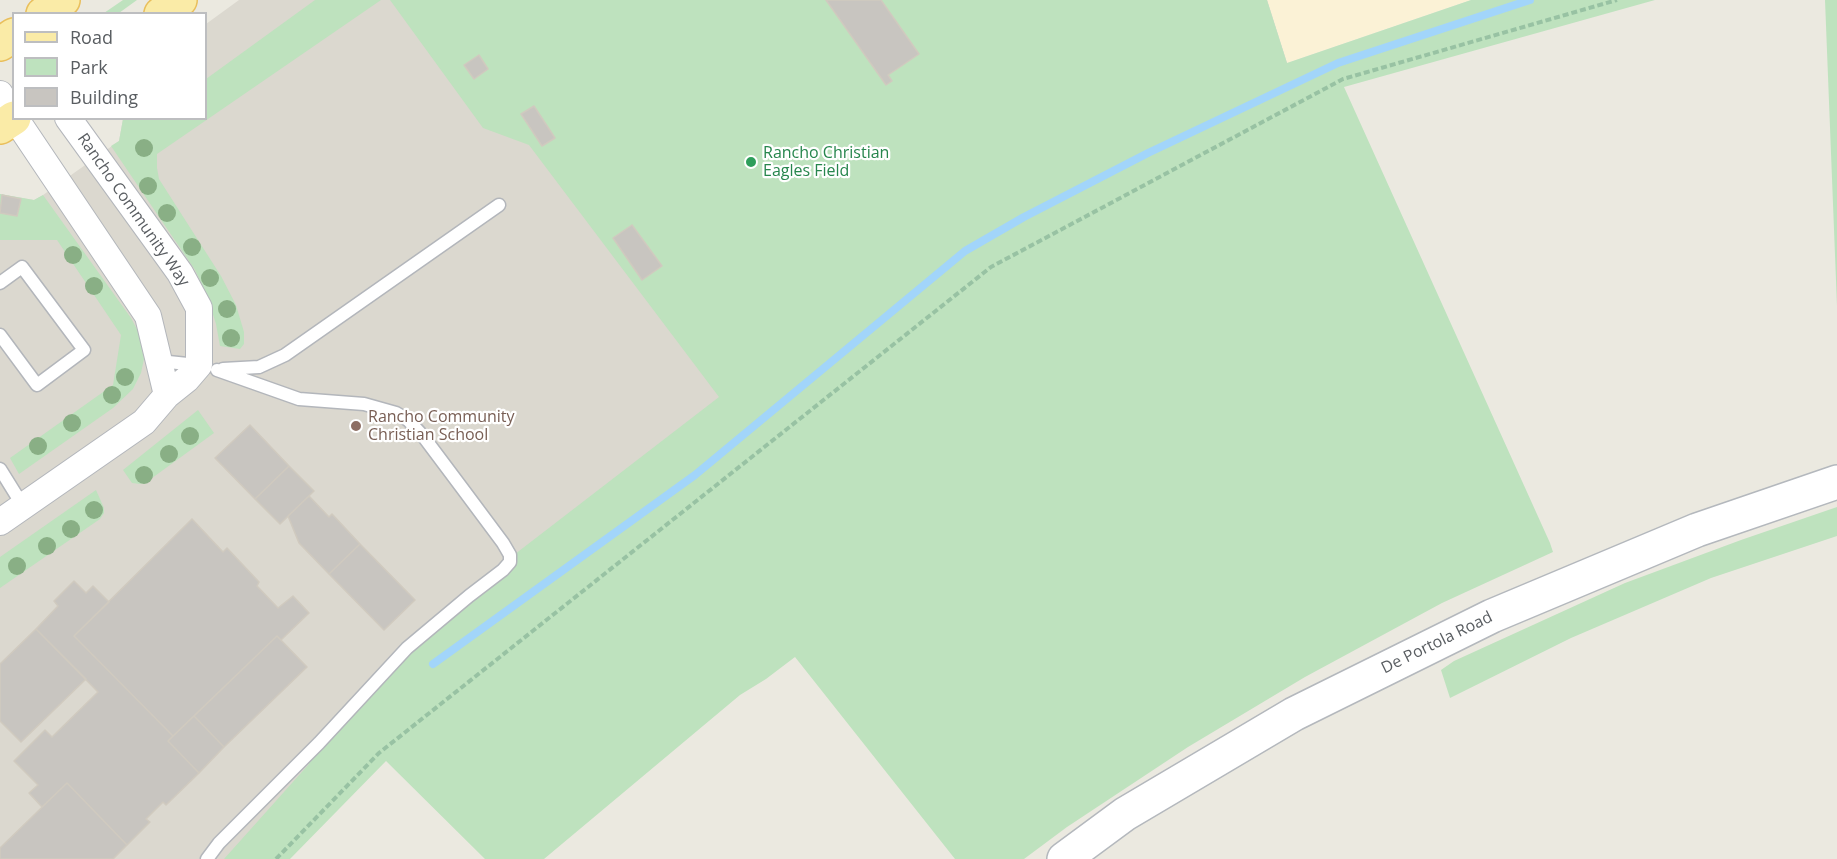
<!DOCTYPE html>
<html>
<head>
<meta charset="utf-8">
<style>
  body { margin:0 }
  #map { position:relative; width:1837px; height:859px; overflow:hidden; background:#ebe9e0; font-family:"Open Sans",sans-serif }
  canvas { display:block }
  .legend { position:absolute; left:12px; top:12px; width:195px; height:108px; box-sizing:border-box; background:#fff; border:2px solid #bdbec0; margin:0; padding:8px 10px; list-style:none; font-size:18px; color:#595d61 }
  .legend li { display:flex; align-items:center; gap:12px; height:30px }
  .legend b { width:30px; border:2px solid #bdbec0 }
</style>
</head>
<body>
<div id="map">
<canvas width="1837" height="859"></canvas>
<ul class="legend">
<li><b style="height:8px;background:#faeba7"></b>Road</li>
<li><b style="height:16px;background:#bee2be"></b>Park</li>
<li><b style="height:16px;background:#c8c5c0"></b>Building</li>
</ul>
</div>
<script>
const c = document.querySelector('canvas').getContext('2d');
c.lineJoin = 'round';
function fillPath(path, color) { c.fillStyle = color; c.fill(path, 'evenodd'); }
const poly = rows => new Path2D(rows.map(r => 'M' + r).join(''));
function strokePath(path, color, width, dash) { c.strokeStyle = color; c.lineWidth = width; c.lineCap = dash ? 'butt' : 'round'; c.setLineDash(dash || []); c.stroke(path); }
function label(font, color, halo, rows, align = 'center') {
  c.font = font + ' "Open Sans",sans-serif'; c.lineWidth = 4.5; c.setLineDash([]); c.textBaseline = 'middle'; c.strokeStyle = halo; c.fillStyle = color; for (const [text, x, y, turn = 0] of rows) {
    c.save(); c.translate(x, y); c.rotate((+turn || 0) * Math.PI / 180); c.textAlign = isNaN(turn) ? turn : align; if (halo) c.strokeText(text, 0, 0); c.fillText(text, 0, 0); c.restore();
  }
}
fillPath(poly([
  [1267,0,1471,0,1287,63]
]), '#fbf2d6');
fillPath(poly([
  [239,0,1267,0,1287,63,949,244,263,859,0,859,0,194,34,200,43,195,119,141,123,119,206,118,206,24]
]), '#dbd8cf');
fillPath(poly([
  [123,0,137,0,119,13,104,13],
  [315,0,381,0,157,154,157,168,159,179,221,276,236,305,244,332,244,344,240,349,220,346,216,324,207,296,195,270,111,146,119,141,123,119,206,118,206,79],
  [390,0,1267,0,1287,63,1471,0,1655,0,1344,87,1550,543,1553,552,1442,603,1305,677,1188,747,1067,827,1024,859,955,859,795,657,766,679,740,695,544,859,485,859,386,761,290,859,224,859,309,764,307,758,421,636,432,618,719,397,529,145,483,128],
  [1825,0,1837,0,1837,306],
  [0,194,34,200,43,195,131,318,139,333,144,359,141,373,133,389,113,408,19,474,10,458,113,385,121,335,57,240,0,240],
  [198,410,214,433,148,481,140,484,132,483,123,470],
  [96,490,104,508,104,513,100,519,0,588,0,557],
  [1837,507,1837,536,1711,578,1571,638,1450,698,1441,670,1454,661,1625,583,1741,540]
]), '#bee2be');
strokePath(poly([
  [433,664,695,475,965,251,1024,217,1148,153,1338,63,1530,0]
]), '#a2d5fa', 8);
const building = poly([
  [826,0,881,0,919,54,888,75,892,81,886,85,826,0],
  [479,55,488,69,474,79,464,65,479,55],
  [534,106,555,138,542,146,521,114,534,106],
  [2,195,21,199,17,216,0,213,2,195],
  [632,225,662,266,642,280,613,238,632,225],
  [250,425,289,466,255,499,215,458,250,425],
  [289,466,314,491,280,524,255,499,289,466],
  [309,496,329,517,332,514,360,544,329,574,299,543,288,516,309,496],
  [192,519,223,552,227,548,259,582,257,586,278,608,293,596,309,613,281,640,277,636,173,736,74,636,192,519],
  [360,544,415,600,384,630,329,574,360,544],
  [74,581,86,593,93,586,109,602,74,636,173,736,168,741,199,773,166,805,163,802,146,819,150,822,127,845,67,783,42,807,29,793,38,785,14,761,45,730,52,737,98,692,36,629,58,606,54,601,74,581],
  [36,629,86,679,21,742,0,721,0,664,36,629],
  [277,636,307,667,224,747,194,716,277,636],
  [194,716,224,747,199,773,168,741,194,716],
  [67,783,127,845,113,859,0,859,0,848,67,783]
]);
fillPath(building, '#c8c5c0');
strokePath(building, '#d0cabf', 1.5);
const service = poly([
  [0,283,22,267,84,350,37,385,0,335],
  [159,361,197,365],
  [223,369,259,367,285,355,499,205],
  [0,469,23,506],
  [207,859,219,843,319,743,407,648,469,596,503,570,510,562,510,555,503,543,462,488,423,436,408,420,396,413,364,404,299,399,217,370]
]);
const minor = poly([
  [0,94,14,117],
  [15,118,148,316,167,395],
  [0,522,144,422,167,395,187,379,199,365,199,308,180,273,68,118]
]);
const secondary = poly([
  [1064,859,1125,814,1294,714,1492,616,1697,530,1837,482]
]);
const primary = poly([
  [43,14,63,0],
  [161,14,180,0],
  [0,44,14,35],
  [0,127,14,118]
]);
strokePath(service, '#b3b6bb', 15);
strokePath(minor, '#b3b6bb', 28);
strokePath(secondary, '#b4b8bd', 36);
strokePath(primary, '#e9bf5c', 36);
strokePath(poly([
  [276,859,379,753,991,267,1343,79,1617,0]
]), '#98c2a3', 4, [6, 3]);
strokePath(service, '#fff', 12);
strokePath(minor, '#fff', 26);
strokePath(secondary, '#fff', 33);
strokePath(primary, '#faeba7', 33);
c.fillStyle = '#89af85';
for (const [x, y] of [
  [144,148],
  [148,186],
  [167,213],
  [192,247],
  [73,255],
  [210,278],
  [94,286],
  [227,309],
  [231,338],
  [125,377],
  [112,395],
  [72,423],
  [190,436],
  [38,446],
  [169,454],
  [144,475],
  [94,510],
  [71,529],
  [47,546],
  [17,566]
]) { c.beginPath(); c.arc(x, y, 9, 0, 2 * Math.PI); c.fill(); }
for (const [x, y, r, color] of [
  [751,162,6,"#2e9e5b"],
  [356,426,6,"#8d6e63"]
]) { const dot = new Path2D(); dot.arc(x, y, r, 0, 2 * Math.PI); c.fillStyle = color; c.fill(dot); strokePath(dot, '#fff', 2); }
label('16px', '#27864d', '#fff', [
  ["Rancho Christian",763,153],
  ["Eagles Field",763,171]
], 'left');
label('16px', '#595d61', '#fff', [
  ["Rancho Community Way",133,210,55],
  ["De Portola Road",1437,643,-26]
]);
label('16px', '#785e54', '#fff', [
  ["Rancho Community",368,417],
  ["Christian School",368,435]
], 'left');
</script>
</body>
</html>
